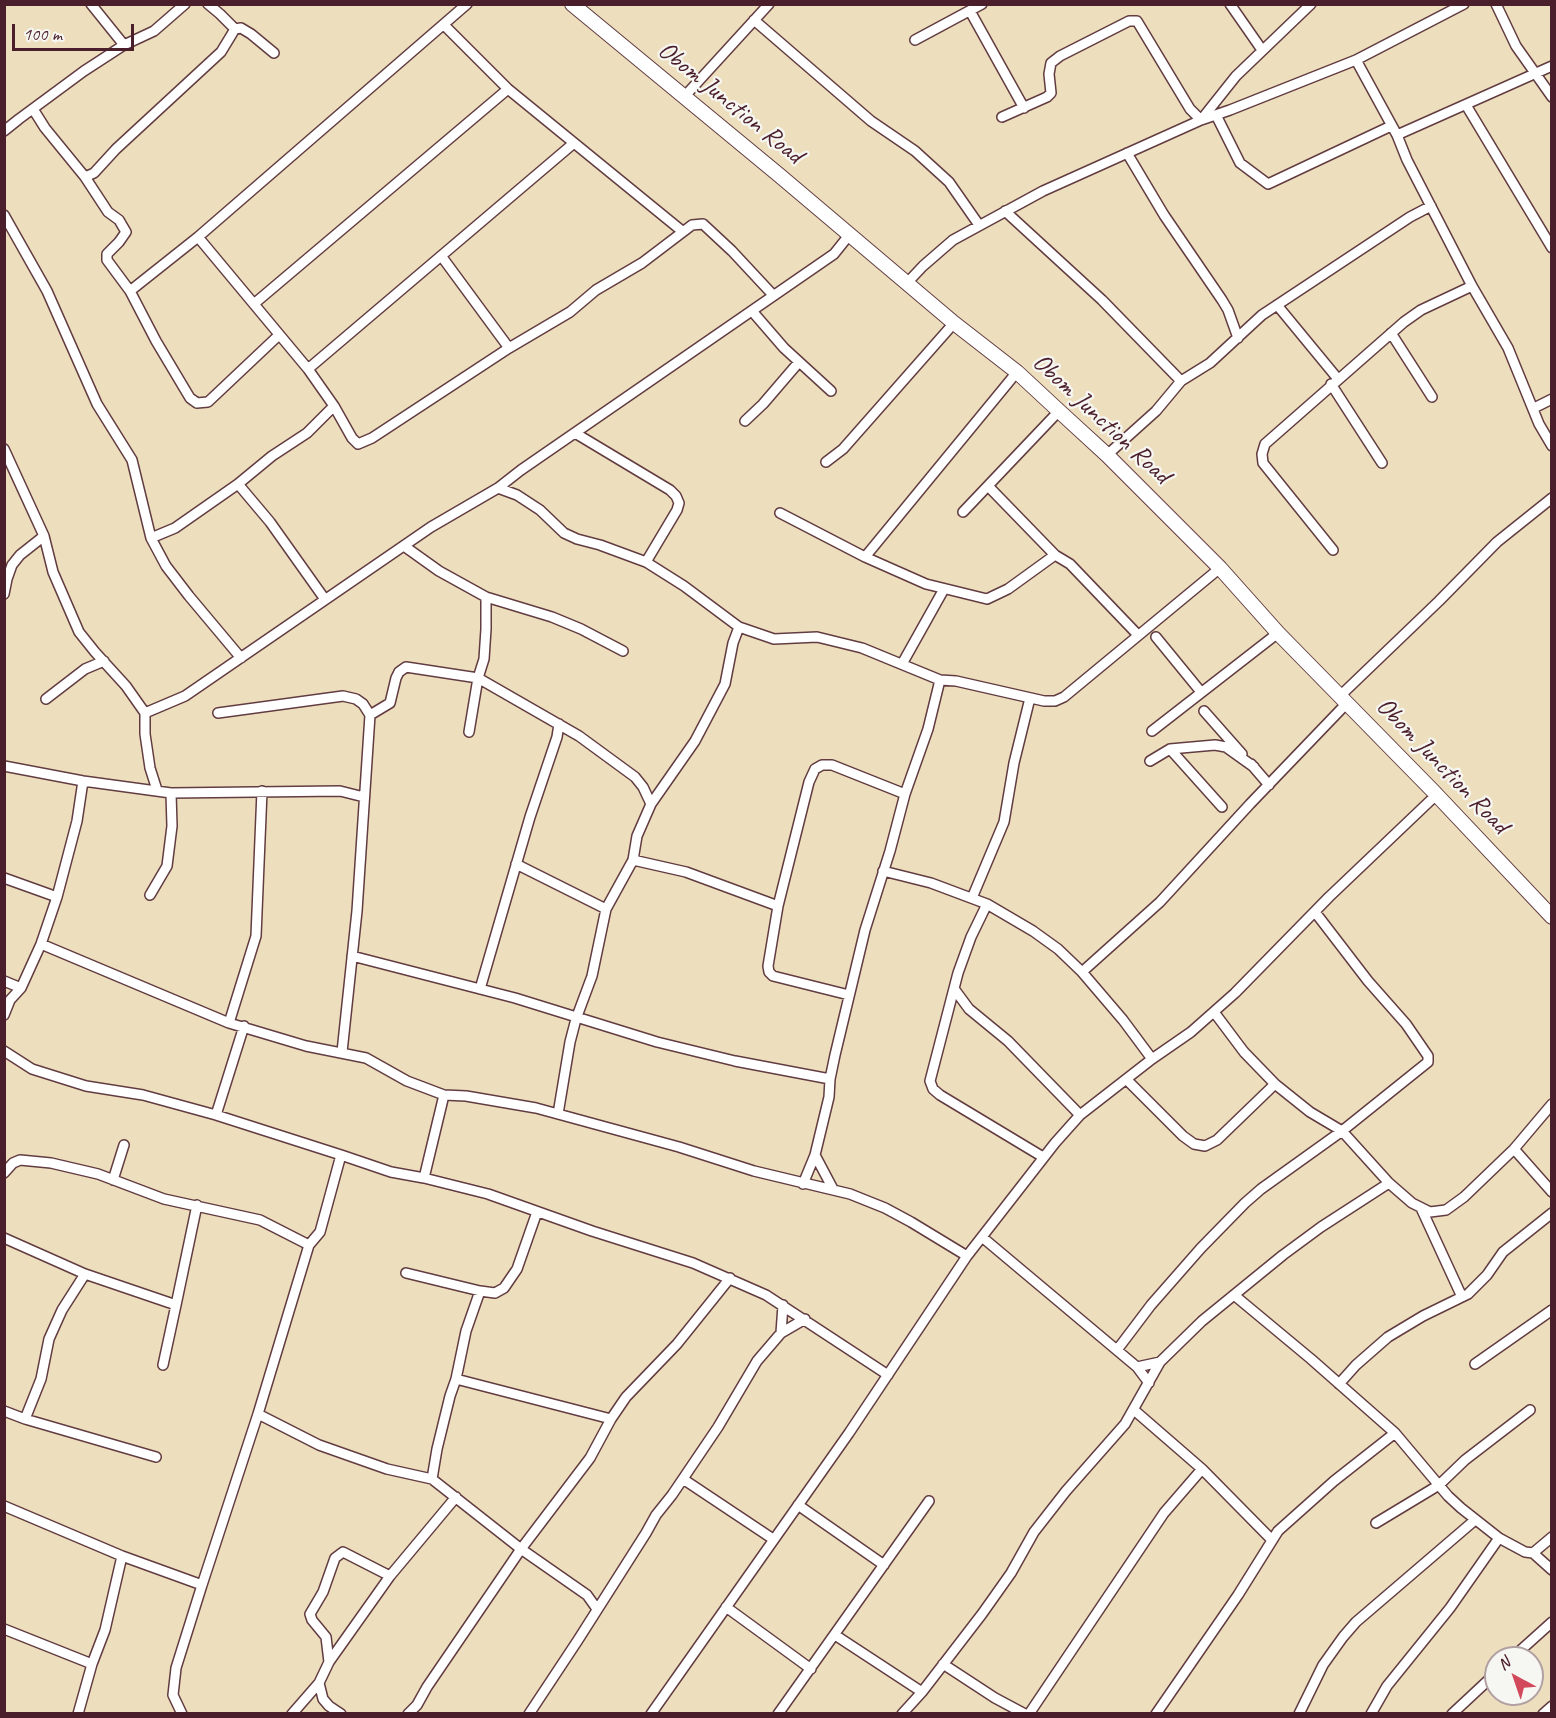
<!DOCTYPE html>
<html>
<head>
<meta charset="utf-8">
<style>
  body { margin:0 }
  #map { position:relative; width:1556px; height:1718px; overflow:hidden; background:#eddfbd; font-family:Caveat,sans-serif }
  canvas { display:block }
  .frame { position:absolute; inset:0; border:6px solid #4a1f2b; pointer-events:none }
  .north { position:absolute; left:1484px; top:1646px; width:60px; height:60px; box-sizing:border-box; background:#f6f6f2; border:2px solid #b1a0a2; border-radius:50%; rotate:320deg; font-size:16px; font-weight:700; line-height:24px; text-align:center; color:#4a1f2b }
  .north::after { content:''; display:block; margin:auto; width:21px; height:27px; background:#d1495b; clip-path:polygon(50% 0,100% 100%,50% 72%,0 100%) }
  .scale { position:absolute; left:12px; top:24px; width:122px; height:27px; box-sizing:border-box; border:3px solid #4a1f2b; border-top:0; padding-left:8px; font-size:18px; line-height:21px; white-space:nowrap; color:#4a1f2b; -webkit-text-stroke:4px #f6f6f2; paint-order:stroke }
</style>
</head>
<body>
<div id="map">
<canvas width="1556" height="1718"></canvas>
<div class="frame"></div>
<div class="north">N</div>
<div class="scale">100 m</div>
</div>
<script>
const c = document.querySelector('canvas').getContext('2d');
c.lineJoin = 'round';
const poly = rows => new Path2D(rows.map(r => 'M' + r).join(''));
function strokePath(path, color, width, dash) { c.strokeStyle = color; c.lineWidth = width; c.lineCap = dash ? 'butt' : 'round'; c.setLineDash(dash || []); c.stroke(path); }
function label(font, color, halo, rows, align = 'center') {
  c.font = font + ' Caveat,sans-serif'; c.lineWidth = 4.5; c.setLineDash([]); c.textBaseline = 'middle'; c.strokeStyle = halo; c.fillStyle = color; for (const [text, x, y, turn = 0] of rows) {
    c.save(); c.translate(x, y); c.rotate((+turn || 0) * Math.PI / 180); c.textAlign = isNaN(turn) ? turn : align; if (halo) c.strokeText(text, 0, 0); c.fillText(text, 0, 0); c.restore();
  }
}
const street = poly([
  [91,4,124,45],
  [1230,4,1262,50],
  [1496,4,1516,46,1552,97],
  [970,11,1024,108],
  [754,20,871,121,915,151,949,182,979,225],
  [444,25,508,89,682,231],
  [235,29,241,28,251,34,274,53],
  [915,40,982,4],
  [1356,60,1397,135,1407,160,1472,286,1508,348,1539,424,1552,446],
  [684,97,769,4],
  [1466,105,1552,248],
  [33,109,45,128,85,177,108,212,119,220,126,232,119,242,107,254,107,260,130,291,156,341,190,398,197,403,208,402,279,335],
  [1216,115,1240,163,1268,184,1391,126],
  [1002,117,1047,97,1051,93,1049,74,1051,63,1060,56,1129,21,1137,21,1190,109,1201,120,1236,76,1311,4],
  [4,131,19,119,84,71,124,45,154,31,185,4],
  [1397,135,1552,66],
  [1127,153,1164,215,1222,300,1228,310,1238,338],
  [85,177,94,173,116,149,221,52,235,29,220,14,208,4],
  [1005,211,1102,300,1181,381],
  [4,215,47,291,97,404,132,460,151,538,166,566,189,596,241,658],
  [198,237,308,369,334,406,352,438,358,444,372,438,509,348,570,312,596,290,642,263,692,225,703,224,732,251,773,295],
  [442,257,509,348],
  [907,283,923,266,953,240,1043,191,1201,120,1230,110,1356,60,1464,4],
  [130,291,198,237,467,4],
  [255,303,508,89],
  [1277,305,1338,379],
  [752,311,784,348,831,391],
  [1391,333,1432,397],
  [308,369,574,143],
  [1331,384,1382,463],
  [1534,408,1552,399],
  [745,421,763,404,799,362],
  [575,433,670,490,676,496,679,503,677,510,646,562],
  [4,449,44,536,53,572,79,632,95,652,126,686,145,713,145,734,150,768,157,790],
  [1107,455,1156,411,1181,381,1210,363,1262,315,1410,217,1431,206],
  [826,462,843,449,954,323],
  [238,484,270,522,324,598],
  [988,486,1055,555],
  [498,488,517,495,540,510,564,533,577,539,600,545,646,562,684,586,739,627,774,639,817,637,862,648,940,680,956,681,1044,701,1055,701,1064,697,1220,568],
  [963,512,1059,411],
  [780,513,865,557,926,584,987,599,1008,589,1055,555,1070,564,1138,635],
  [151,538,175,528,238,484,272,456,307,433,334,406],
  [404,546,439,571,486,597,552,617,581,629,623,651],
  [1333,550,1263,463,1262,454,1265,444,1404,322,1421,310,1472,286],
  [865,557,1017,372],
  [4,594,7,579,12,565,20,555,44,536],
  [1156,637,1201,692],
  [902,664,944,589],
  [1340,696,1439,601,1497,542,1552,498],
  [46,699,85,669,104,661],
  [1204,711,1242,754],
  [145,713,185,696,431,527,498,488,521,470,834,254,850,234],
  [218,713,343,696,356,699,363,704,370,715,357,911,342,1052],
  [370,715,390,703,396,678,399,672,406,667,478,678,579,736,635,777,643,787,651,804],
  [1152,731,1278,633],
  [469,732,478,678,484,659,486,629,486,597],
  [1170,749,1222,807],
  [1150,761,1170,749,1215,745,1226,747,1254,767],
  [1251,764,1269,785],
  [4,766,83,781,171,793,340,791,364,797],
  [633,860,686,872,778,906],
  [516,864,606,909],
  [883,871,931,883,987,904,1033,931,1058,949,1082,972,1123,1020,1152,1059],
  [4,878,57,897],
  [150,895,167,866,172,826,171,793],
  [972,898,1004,822,1014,763,1030,698],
  [987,904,971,937,958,973,930,1081,933,1089,940,1095,1043,1157],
  [41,944,229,1023,306,1046,366,1058,407,1081,444,1095,466,1096,536,1108,679,1147,754,1171,850,1194,885,1208,911,1222,967,1256],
  [352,956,515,998,657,1042,735,1061,830,1079],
  [1082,972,1160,902,1250,804,1347,703],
  [4,981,21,988],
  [480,989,530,817,557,737,559,724],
  [955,990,969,1009,1008,1041,1080,1115],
  [849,995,773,976,769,972,768,966,778,906,809,782,815,769,822,765,832,765,905,794],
  [1214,1012,1244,1052,1275,1084,1310,1112,1342,1131,1389,1183,1412,1203,1430,1212,1446,1210,1464,1197,1514,1149,1552,1104],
  [4,1015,10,1000,21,988,41,944,57,897,77,821,83,781],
  [229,1023,256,936,262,791],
  [4,1051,32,1069,86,1086,143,1095,216,1115,341,1155,320,1232,309,1245,258,1414,319,1445,387,1469,432,1479,521,1549,590,1458,611,1419,626,1397,677,1344,730,1278],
  [1127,1080,1183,1136,1194,1144,1205,1146,1217,1140,1275,1084],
  [558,1114,570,1042,576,1019,592,976,606,909,633,860,637,836,651,804,695,741,725,684,733,643,739,627],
  [216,1115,244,1026],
  [1514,1149,1552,1192],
  [341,1155,391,1172,424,1178,488,1194,592,1231,693,1263,766,1295,888,1375],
  [815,1155,833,1189],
  [4,1173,13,1163,20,1160,51,1163,98,1174,164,1199,260,1220,309,1245],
  [424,1178,444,1095],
  [113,1180,124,1145],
  [803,1184,815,1155,829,1097,830,1079,835,1055,865,930,890,851,905,794,928,729,940,680],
  [1421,1208,1462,1297],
  [982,1237,1137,1367,1149,1383],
  [4,1238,85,1274,176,1305,197,1205],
  [406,1273,480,1291,495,1293,504,1288,517,1269,537,1212],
  [1234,1295,1311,1359,1395,1433,1448,1496,1461,1508,1499,1538,1525,1552,1533,1553,1552,1570],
  [781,1333,783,1305],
  [1117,1350,1151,1305,1201,1248,1245,1203,1261,1189,1342,1131,1428,1062,1428,1056,1406,1024,1368,981,1315,912],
  [1475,1364,1552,1310],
  [163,1365,176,1305],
  [1137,1367,1160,1362],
  [456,1379,611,1419],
  [1339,1384,1356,1365,1388,1337,1423,1316,1468,1294,1487,1275,1503,1252,1552,1213],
  [1134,1410,1202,1469,1272,1540],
  [4,1411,25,1419,156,1457],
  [25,1419,41,1379,49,1339,62,1310,85,1274],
  [432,1479,437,1449,450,1396,456,1379,466,1331,480,1291],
  [683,1479,773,1539],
  [798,1505,884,1565],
  [4,1506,122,1556,202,1585,176,1668,173,1695,182,1714],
  [1376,1523,1439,1485,1465,1460,1530,1410],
  [1533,1553,1552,1537],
  [202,1585,258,1414],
  [726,1607,811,1669],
  [4,1629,92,1664,105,1630,122,1556],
  [835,1635,922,1692],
  [1512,1658,1552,1622],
  [329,1662,326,1637,312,1620,310,1614,323,1592,335,1558,343,1552,390,1576],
  [943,1664,995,1698,1025,1714],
  [78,1714,92,1664],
  [292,1714,319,1683],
  [341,1714,329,1706,323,1699,319,1683,329,1662,390,1576,456,1497],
  [408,1714,417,1705,427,1687,521,1549,587,1595,597,1609],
  [529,1714,578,1640,646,1533,656,1515,672,1495,718,1427,757,1361,781,1333,805,1319],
  [651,1714,849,1433,967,1256,1055,1143,1080,1115,1152,1059,1191,1032,1235,993,1329,897,1433,798,1433,791],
  [778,1714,929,1501],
  [902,1714,922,1692,982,1614,1011,1573,1034,1532,1066,1491,1125,1424,1160,1362,1202,1321,1283,1255,1321,1227,1389,1183],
  [1029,1714,1164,1513,1202,1469],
  [1156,1714,1238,1595,1278,1531,1334,1481,1395,1433],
  [1299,1714,1323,1665,1343,1637,1356,1622,1475,1520],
  [1371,1714,1387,1686,1450,1608,1499,1538],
  [1452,1714,1496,1673],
  [1543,1714,1552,1706]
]);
const secondary = poly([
  [572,4,779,175,954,323,1017,372,1059,411,1107,455,1220,568,1278,633,1433,791,1552,917]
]);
strokePath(street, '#623c41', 12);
strokePath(secondary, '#623c41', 16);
strokePath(street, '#fff', 9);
strokePath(secondary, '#fff', 14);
label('26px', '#4a1f2b', '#f6f6f2', [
  ["Obom Junction Road",730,103,39],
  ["Obom Junction Road",1101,419,43],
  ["Obom Junction Road",1442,766,46]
]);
</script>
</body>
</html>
